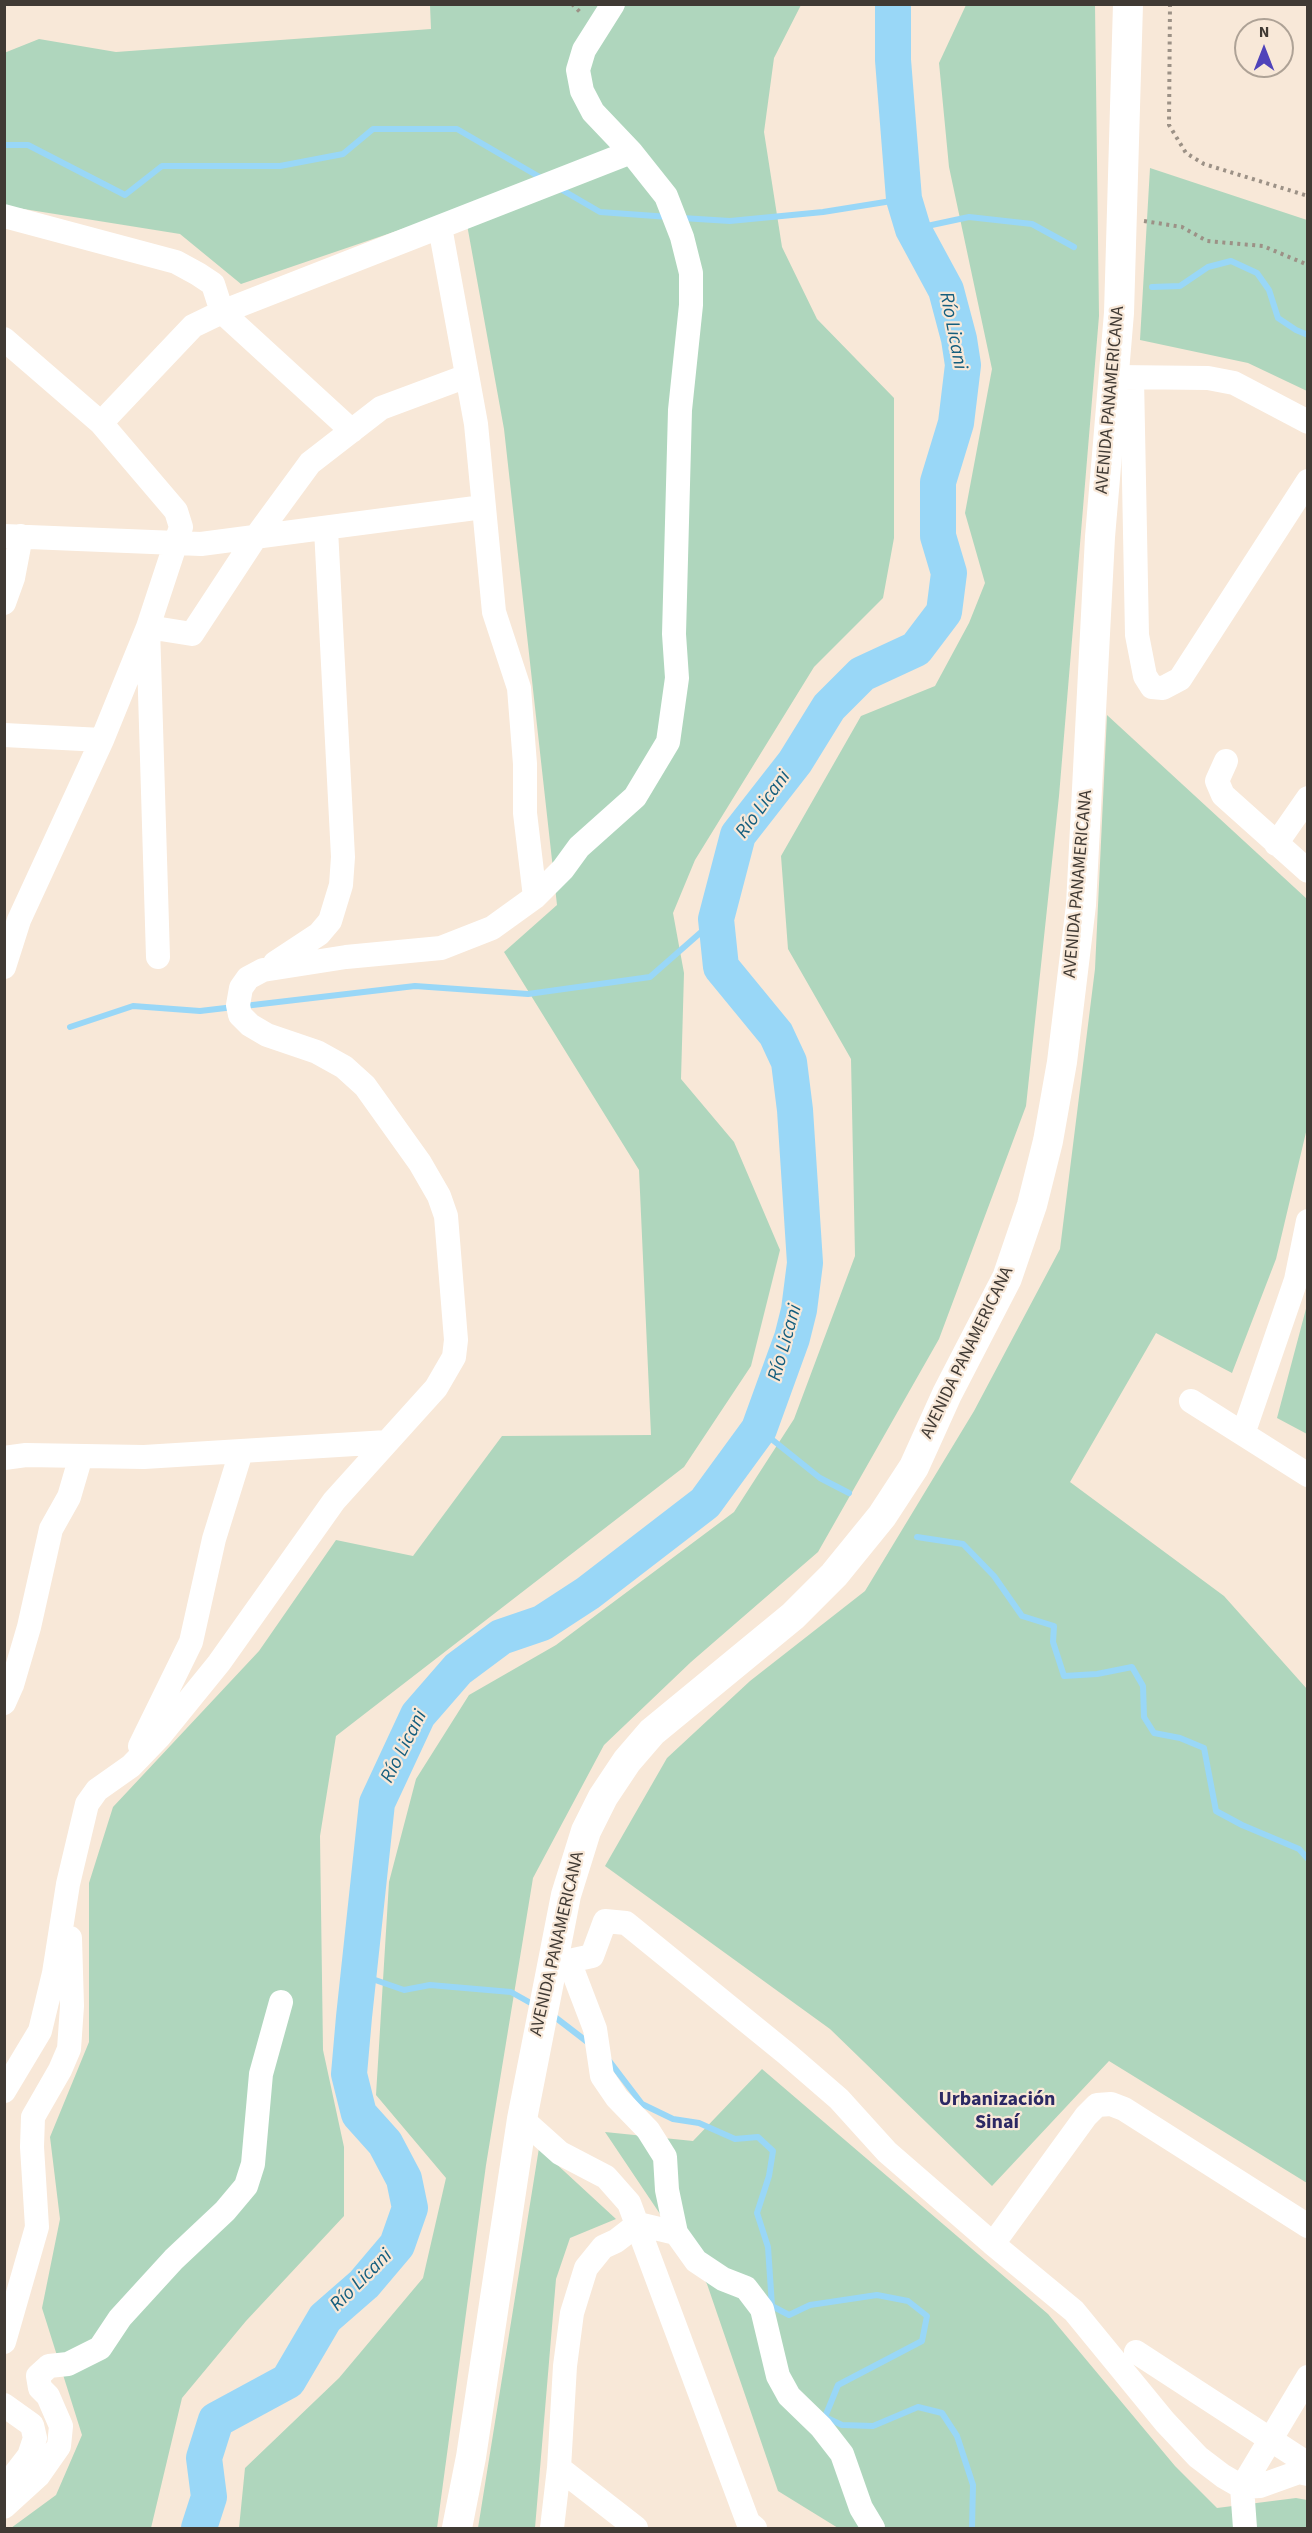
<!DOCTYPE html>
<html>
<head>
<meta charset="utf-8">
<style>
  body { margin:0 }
  #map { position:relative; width:1312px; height:2533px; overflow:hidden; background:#f8e8d8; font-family:"Source Sans 3",sans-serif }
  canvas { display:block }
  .frame { position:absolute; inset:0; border:6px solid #403a34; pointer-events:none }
  .north { position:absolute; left:1234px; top:18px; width:60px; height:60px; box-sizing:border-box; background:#f8e8d8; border:2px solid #aea296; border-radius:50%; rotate:0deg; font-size:16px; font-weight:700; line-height:24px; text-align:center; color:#403a34 }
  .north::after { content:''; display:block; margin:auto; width:21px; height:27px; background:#4f43ba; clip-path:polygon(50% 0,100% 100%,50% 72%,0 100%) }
</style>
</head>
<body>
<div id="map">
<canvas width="1312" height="2533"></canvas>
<div class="frame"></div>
<div class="north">N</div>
</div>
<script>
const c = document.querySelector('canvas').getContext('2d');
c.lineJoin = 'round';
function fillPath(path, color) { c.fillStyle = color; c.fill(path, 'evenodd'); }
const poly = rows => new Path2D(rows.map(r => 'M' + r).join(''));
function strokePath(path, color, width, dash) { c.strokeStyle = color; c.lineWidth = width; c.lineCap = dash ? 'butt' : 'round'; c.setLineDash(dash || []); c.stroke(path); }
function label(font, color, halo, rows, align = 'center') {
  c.font = font + ' "Source Sans 3",sans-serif'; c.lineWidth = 4.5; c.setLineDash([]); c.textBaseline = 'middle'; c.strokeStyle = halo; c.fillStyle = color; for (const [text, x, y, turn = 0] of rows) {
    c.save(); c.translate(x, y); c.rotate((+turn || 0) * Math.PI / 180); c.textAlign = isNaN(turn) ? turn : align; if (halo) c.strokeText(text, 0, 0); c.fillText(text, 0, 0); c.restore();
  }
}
fillPath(poly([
  [430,5,801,5,774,58,764,132,782,247,817,319,894,398,894,538,883,598,814,667,695,860,673,913,684,973,681,1079,734,1142,780,1250,751,1366,684,1467,336,1736,320,1836,323,2050,344,2147,344,2216,246,2321,182,2398,151,2528,11,2528,56,2495,82,2435,42,2308,60,2219,50,2137,89,2042,89,1883,113,1807,259,1651,336,1540,413,1556,502,1436,651,1435,639,1170,504,952,557,905,504,429,464,208,241,284,180,234,5,206,4,53,39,39,116,52,431,29],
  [966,5,1095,5,1099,316,1059,796,1026,1106,939,1339,818,1552,691,1662,604,1745,533,1878,486,2165,437,2528,239,2528,245,2468,339,2378,423,2278,446,2178,376,2095,389,1882,416,1779,469,1695,556,1645,734,1512,794,1419,855,1256,851,1059,788,949,781,856,861,716,935,686,969,623,985,583,965,513,992,369,949,167,939,63],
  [1150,168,1307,220,1307,391,1248,363,1140,340],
  [1107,715,1307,899,1307,1128,1276,1259,1232,1373,1156,1333,1070,1482,1224,1596,1307,1689,1307,2183,1109,2061,992,2186,830,2029,605,1866,667,1758,750,1681,865,1591,974,1411,1060,1249,1095,969],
  [1307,1305,1307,1434,1277,1418],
  [762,2069,1048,2314,1175,2466,1217,2508,1296,2498,1307,2500,1307,2528,838,2528,778,2491,707,2284,605,2132,693,2141],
  [539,2148,616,2219,570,2238,556,2279,535,2528,478,2528]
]), '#afd6bd');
strokePath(poly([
  [4,145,28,145,125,195,162,166,280,166,343,154,373,129,457,129,543,179],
  [557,187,600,212,669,217],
  [682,218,730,221,823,212,904,199],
  [913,229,969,217,1032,224,1074,247],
  [1152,287,1180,286,1208,267,1231,261,1257,273,1269,290,1278,318,1296,330,1308,335],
  [244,1006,415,986,528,994,650,977,716,919],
  [70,1027,133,1006,200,1011,234,1007],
  [759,1429,820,1478,849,1493],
  [917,1537,963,1544,994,1576,1022,1616,1054,1626,1053,1642,1064,1676,1097,1674,1132,1667,1143,1686,1144,1717,1154,1733,1180,1738,1204,1748,1216,1811,1242,1825,1299,1849,1308,1859],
  [358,1974,404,1990,430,1985,511,1992,536,2006],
  [551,2014,590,2044],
  [607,2058,642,2104,673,2119,699,2123,735,2139,758,2137,773,2151,769,2176,757,2213,768,2247,772,2306,789,2315,810,2305,877,2295,908,2301,927,2316,922,2341,838,2385,825,2417,842,2425,873,2426,918,2407,942,2413,957,2436,973,2485,972,2528]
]), '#99d7f7', 6);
strokePath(poly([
  [199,2528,209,2497,204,2458,216,2420,288,2381,325,2318,364,2284,397,2245,410,2208,404,2179,385,2143,359,2114,349,2074,354,2017,377,1803,418,1715,458,1669,501,1637,542,1623,588,1593,705,1503,759,1429,792,1338,799,1310,805,1263,795,1110,789,1062,776,1034,721,967,716,919,738,835,795,762,829,707,862,674,916,649,944,612,949,573,938,536,938,482,956,423,963,365,959,339,946,290,913,229,904,199,893,60,893,4]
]), '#99d7f7', 36);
strokePath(poly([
  [572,4,582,14],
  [1170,4,1169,125,1186,153,1204,164,1308,196],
  [1144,221,1182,227,1207,241,1263,246,1308,265]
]), '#9c9186', 4, [3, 4.5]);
strokePath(poly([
  [4,216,176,262,198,274,213,284,222,312,352,431],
  [440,227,476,424,494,612,519,688,525,764,525,813,535,897],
  [4,339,101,423,176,511,181,527,148,627,102,740,19,920,4,967],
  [1117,377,1208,378,1234,383,1308,422],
  [1132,378,1137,635,1145,676,1152,687,1163,688,1180,679,1308,481],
  [101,423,193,326,222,312,631,152],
  [4,536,201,544,483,507],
  [4,603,13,578,21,536],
  [4,735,102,740],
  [1226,761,1217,781,1223,795,1308,871],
  [1276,844,1308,798],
  [158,957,148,627,192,634,255,538,310,463,381,408,467,376],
  [275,963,319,934,330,921,341,885,343,857,326,529],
  [1191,1401,1308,1475],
  [1243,1434,1296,1280,1308,1221],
  [4,1458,26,1455,144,1457,387,1442],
  [4,1703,12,1685,29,1627,51,1529,69,1497,81,1456],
  [140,1746,191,1642,214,1539,241,1452],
  [553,1955,569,1961,592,1956,605,1921,626,1923,787,2054,839,2099,887,2152,993,2244,1074,2311,1165,2422,1198,2457,1223,2476,1242,2487,1260,2486,1299,2472,1308,2474],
  [569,1961,595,2029,602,2076,617,2098,648,2130,665,2157,667,2190,676,2233],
  [4,2091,40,2031,54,1973,68,1884,87,1804,97,1790,131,1766,159,1737,219,1663,334,1501,436,1388,454,1357,456,1340,446,1216,439,1196,420,1163,365,1086,344,1067,317,1052,267,1035,250,1025,240,1015,238,1005,241,988,248,978,263,970,346,957,441,948,492,928,535,897,563,869,579,847,635,797,668,742,677,678,674,634,680,410,691,305,691,273,682,237,666,196,631,152,593,112,582,91,578,70,584,50,613,4],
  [522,2119,560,2153,606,2177,629,2203,748,2522,755,2528],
  [993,2244,1086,2116,1097,2105,1111,2104,1124,2109,1308,2226],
  [4,2342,37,2227,32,2147,33,2117,60,2070,69,2049,72,2006,70,1938],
  [1136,2352,1308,2464],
  [4,2405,32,2425,35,2438,29,2456,4,2488],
  [559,2468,636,2528],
  [4,2507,38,2476,59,2446,61,2426,48,2396,40,2388,38,2376,49,2366,68,2364,100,2348,120,2318,174,2259,225,2211,246,2186,253,2164,261,2074,281,2002],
  [552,2528,559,2468,565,2366,572,2313,586,2268,603,2247,616,2241,638,2224,676,2233,696,2261,723,2279,746,2288,762,2309,778,2376,789,2396,821,2427,842,2454,861,2508,873,2528],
  [1245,2528,1242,2487,1308,2377]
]), '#fff', 24);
strokePath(poly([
  [457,2528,471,2457,522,2119,566,1895,586,1831,603,1797,627,1761,652,1732,793,1616,834,1575,882,1516,914,1467,947,1394,1007,1278,1032,1205,1048,1141,1062,1062,1081,905,1100,537,1119,313,1128,4]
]), '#fff', 30);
label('18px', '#403a34', '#f8e8d8', [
  ["AVENIDA PANAMERICANA",1111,400,-85],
  ["AVENIDA PANAMERICANA",1079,884,-85],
  ["AVENIDA PANAMERICANA",968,1353,-64],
  ["AVENIDA PANAMERICANA",558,1944,-77]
]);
label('italic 20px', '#145e7e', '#f8e8d8', [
  ["Río Licani",952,331,79],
  ["Río Licani",764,805,-54],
  ["Río Licani",786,1343,-74],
  ["Río Licani",405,1747,-63],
  ["Río Licani",362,2281,-45]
]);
label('bold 20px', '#2c2964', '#f8e8d8', [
  ["Urbanización",997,2101],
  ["Sinaí",997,2124]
]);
</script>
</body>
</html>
